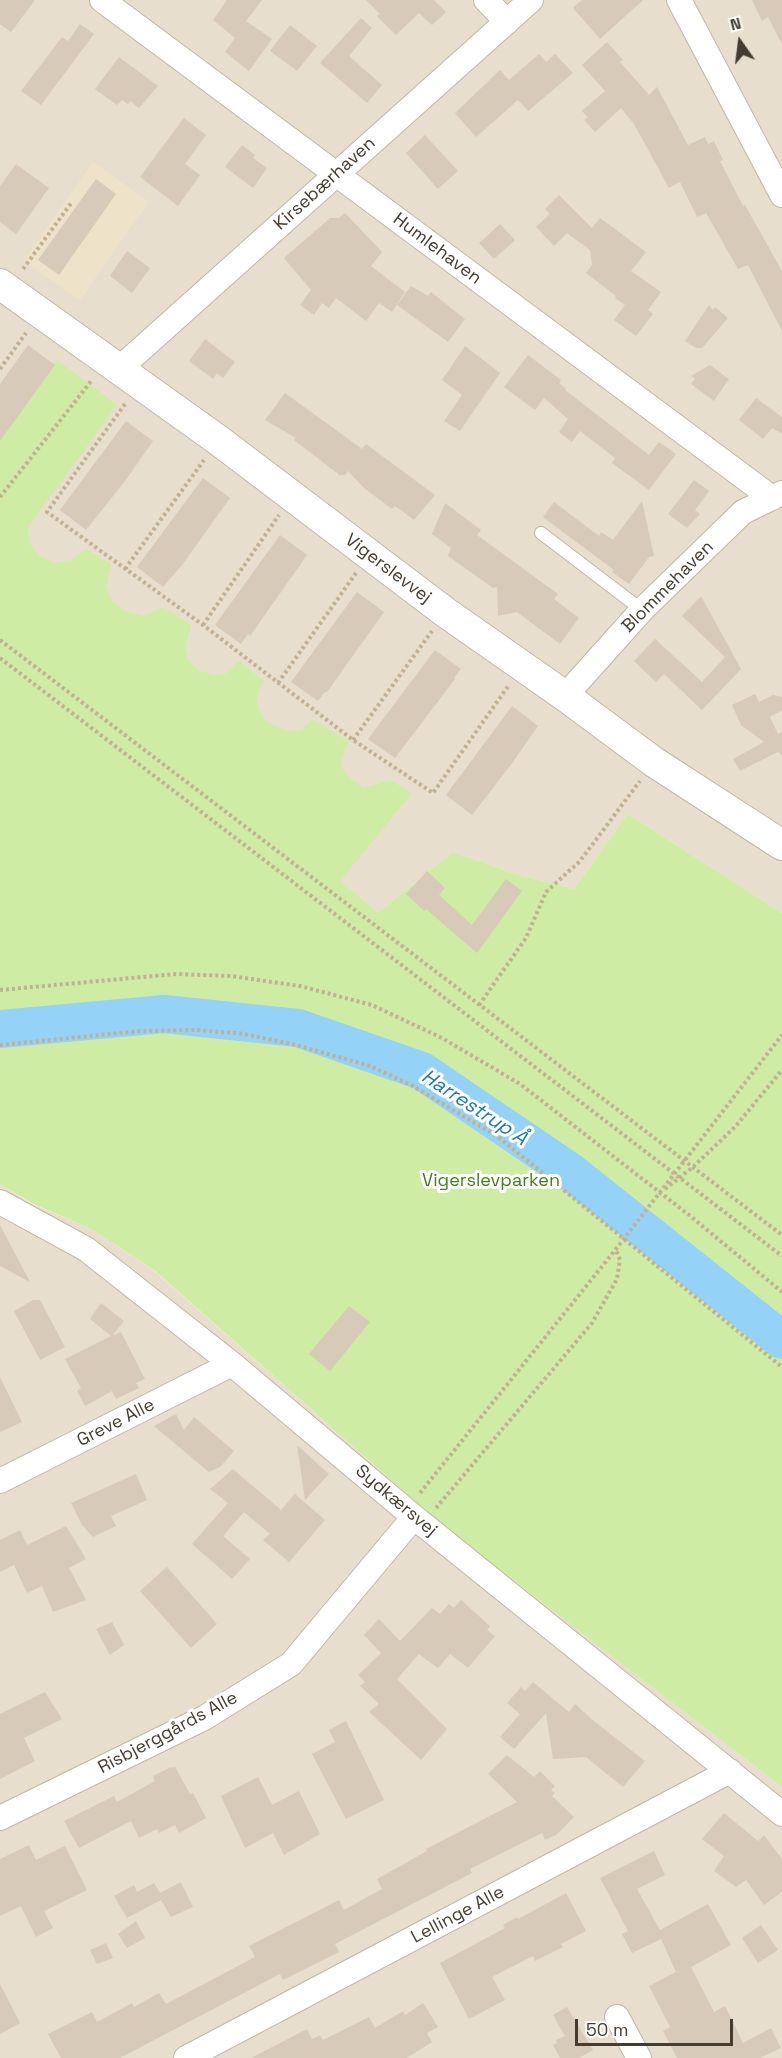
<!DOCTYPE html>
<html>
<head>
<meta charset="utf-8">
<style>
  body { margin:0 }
  #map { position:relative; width:782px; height:2058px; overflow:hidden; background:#f2ede0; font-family:"Space Grotesk",sans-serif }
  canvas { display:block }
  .north { position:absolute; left:710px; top:12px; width:60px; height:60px; -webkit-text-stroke:4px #fff; paint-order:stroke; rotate:346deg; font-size:16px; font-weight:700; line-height:24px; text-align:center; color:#443c31 }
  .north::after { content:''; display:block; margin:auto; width:21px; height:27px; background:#443c31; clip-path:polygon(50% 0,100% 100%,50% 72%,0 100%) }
  .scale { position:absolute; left:575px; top:2019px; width:158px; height:27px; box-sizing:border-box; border:3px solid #443c31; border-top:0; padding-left:8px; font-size:18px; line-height:21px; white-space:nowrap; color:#443c31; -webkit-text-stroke:4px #fff; paint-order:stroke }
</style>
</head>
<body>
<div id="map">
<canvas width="782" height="2058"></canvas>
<div class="north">N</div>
<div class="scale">50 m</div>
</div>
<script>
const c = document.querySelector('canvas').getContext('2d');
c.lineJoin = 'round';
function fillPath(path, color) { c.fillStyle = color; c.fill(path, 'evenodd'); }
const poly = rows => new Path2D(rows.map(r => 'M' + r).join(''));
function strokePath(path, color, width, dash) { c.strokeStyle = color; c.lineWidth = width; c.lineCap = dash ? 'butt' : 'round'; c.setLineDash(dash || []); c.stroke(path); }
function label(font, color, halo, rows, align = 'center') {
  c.font = font + ' "Space Grotesk",sans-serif'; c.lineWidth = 6; c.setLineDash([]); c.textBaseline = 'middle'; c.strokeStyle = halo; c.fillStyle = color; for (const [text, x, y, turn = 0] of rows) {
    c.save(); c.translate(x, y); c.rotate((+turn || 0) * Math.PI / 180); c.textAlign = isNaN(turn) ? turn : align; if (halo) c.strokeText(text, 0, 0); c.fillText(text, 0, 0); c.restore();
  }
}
fillPath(poly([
  [0,0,782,0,782,913,628,814,574,889,518,875,453,852,378,913,0,615],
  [0,1184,32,1204,91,1229,153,1270,444,1527,782,1787,782,2058,0,2058]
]), '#e7dece');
fillPath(poly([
  [93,162,149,202,80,300,23,261]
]), '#eee2c8');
fillPath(poly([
  [57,360,117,405,28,527,29,543,38,555,55,563,72,560,86,549,111,564,106,587,112,601,125,611,143,616,163,607,191,625,185,647,188,660,198,670,214,675,225,674,239,661,264,681,258,691,257,702,262,717,273,725,288,731,302,730,312,719,349,741,341,759,342,768,350,778,364,788,390,780,412,793,340,881,378,913,453,852,518,875,574,889,628,814,782,913,782,1787,444,1527,154,1270,91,1229,32,1203,0,1184,0,440]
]), '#ceeca4');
strokePath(poly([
  [0,1029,164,1014,298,1028,422,1071,572,1173,782,1340]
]), '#95d2f7', 38);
fillPath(poly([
  [0,0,35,0,11,32,0,24],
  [227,0,262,0,246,21,272,39,249,71,225,52,235,38,213,20],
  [366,0,434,0,446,12,432,25,419,13,396,35,377,16,380,14],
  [582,0,643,0,600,39,573,8],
  [752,0,782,0,782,44,768,17,762,21],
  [361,18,372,28,349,56,382,85,367,103,320,63],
  [80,24,94,34,41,105,21,91,62,37,68,41],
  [290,25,317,46,297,71,270,51],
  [607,42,623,60,620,62,649,95,657,87,688,145,705,137,708,144,714,141,723,160,720,161,743,206,745,205,782,271,782,331,748,265,738,269,706,213,697,217,680,182,669,188,634,124,621,108,595,132,584,120,588,117,582,111,605,91,582,65],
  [539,54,546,62,555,54,573,73,528,111,518,100,476,137,455,113,500,70,509,80],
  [119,57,158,86,139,108,130,101,128,104,122,100,117,105,95,89],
  [184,118,206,135,185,164,200,175,178,206,140,177],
  [425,135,458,171,438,189,406,153],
  [242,145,255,155,253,158,267,168,253,188,225,167],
  [16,164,49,188,16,234,0,222,0,186],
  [96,179,116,194,59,275,38,260],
  [559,195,592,228,600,218,646,252,631,271,661,292,648,310,653,314,636,336,614,320,625,305,615,298,616,296,586,273,592,265,590,250,567,233,554,246,536,227,550,214,545,209],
  [345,213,382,252,371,266,405,292,392,312,379,303,366,321,336,298,329,308,322,303,314,315,300,305,311,290,284,258,330,218,339,218],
  [500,224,515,240,494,259,479,243],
  [127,251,150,268,132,293,110,276],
  [411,286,428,296,431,292,465,319,448,342,397,305],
  [709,305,713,310,715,307,728,318,702,348,696,348,685,341],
  [205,339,235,362,223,378,217,373,213,379,189,361],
  [28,345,55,365,0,441,0,384],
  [465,346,500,373,460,431,444,421,462,395,442,380],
  [528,355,561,380,559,383,566,389,565,390,649,455,659,442,676,454,649,490,612,463,615,458,580,431,572,442,559,432,568,419,544,398,535,410,504,387],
  [710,365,729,379,714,401,691,384,695,379,691,376],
  [285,393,362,449,366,444,435,495,414,520,395,506,392,509,364,488,348,471,344,476,342,474,341,476,294,440,296,438,265,420],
  [756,398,782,417,782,434,772,428,763,439,739,420],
  [126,421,153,441,125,481,86,530,60,510],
  [203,478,230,498,182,565,163,587,137,567],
  [694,480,709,491,695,510,700,514,687,528,668,514],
  [642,501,654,556,649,557,629,584,612,572,614,570,543,517,554,502,599,536,601,532,613,540],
  [445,503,481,530,477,535,558,594,554,599,579,618,560,644,517,612,498,616,497,587,493,588,448,556,451,548,432,534],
  [280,535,307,555,250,636,248,634,241,644,215,625],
  [357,592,384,612,327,692,325,692,318,701,291,682],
  [701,596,741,669,702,710,664,674,656,682,634,661,655,639,702,682,725,657,682,616],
  [435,650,461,669,454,678,455,679,395,758,368,739],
  [755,694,759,702,773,695,782,697,782,710,770,717,778,734,782,732,782,755,778,752,740,771,733,759,764,742,741,725,732,705],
  [512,706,538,726,510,766,472,815,446,795],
  [427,871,445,888,439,895,472,925,506,879,522,891,477,953,426,909,424,911,406,894],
  [0,1225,30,1282,0,1266],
  [33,1300,40,1300,65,1347,40,1360,14,1311],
  [101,1303,124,1321,112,1336,121,1332,145,1379,136,1383,139,1388,116,1399,112,1391,85,1406,77,1391,81,1388,65,1359,111,1336,90,1319],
  [349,1306,370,1322,330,1371,309,1354],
  [0,1377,22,1422,0,1432],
  [176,1414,184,1430,194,1417,234,1451,220,1467,209,1472,154,1426],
  [297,1445,329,1474,305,1500],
  [233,1469,281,1510,295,1494,325,1520,289,1562,263,1540,270,1534,244,1512,223,1536,250,1559,232,1579,192,1544,228,1503,210,1489],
  [136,1474,147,1500,111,1516,116,1526,93,1537,82,1525,71,1503],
  [66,1526,86,1559,69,1568,86,1600,53,1612,42,1586,27,1593,14,1565,0,1572,0,1540,20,1530,27,1545],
  [167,1567,217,1624,191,1648,140,1591],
  [461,1600,490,1626,487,1630,495,1636,468,1668,450,1654,438,1668,419,1654,397,1679,447,1729,421,1760,369,1712,379,1704,360,1686,365,1682,358,1675,381,1653,364,1635,379,1619,400,1641,432,1608,440,1614,449,1604,454,1608],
  [112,1622,124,1645,110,1655,96,1629],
  [533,1682,569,1712,575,1704,595,1722,645,1761,623,1787,586,1757,553,1759,546,1713,514,1749,500,1737,520,1714,507,1703,521,1687,525,1691],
  [45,1692,62,1719,24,1738,35,1761,0,1779,0,1714],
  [346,1721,384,1800,346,1819,312,1754,335,1742,329,1730],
  [507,1755,534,1777,540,1771,555,1786,551,1790,555,1793,552,1796,574,1817,556,1835,545,1840,542,1833,470,1869,472,1873,335,1944,339,1952,283,1980,280,1974,120,2058,61,2058,48,2034,92,2012,97,2022,132,2003,134,2007,159,1993,166,2004,255,1957,249,1946,339,1900,344,1910,382,1889,377,1879,427,1851,426,1849,517,1802,488,1774],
  [171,1767,172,1768,175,1767,190,1794,193,1793,206,1818,179,1833,175,1825,159,1833,157,1829,139,1838,131,1821,79,1848,64,1821,114,1796,117,1802,155,1781,153,1776],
  [258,1777,272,1805,299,1791,320,1834,284,1855,273,1833,245,1848,221,1796],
  [724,1813,758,1841,764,1835,782,1859,782,1892,764,1905,746,1880,736,1887,714,1871,724,1856,702,1839],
  [29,1845,36,1860,65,1846,87,1890,44,1911,53,1928,36,1937,21,1906,0,1916,0,1859],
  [654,1851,665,1875,637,1889,660,1930,708,1904,731,1945,691,1967,714,2012,725,2006,743,2043,771,2028,781,2048,760,2058,677,2058,663,2031,670,2027,649,1986,676,1972,661,1939,632,1953,622,1934,628,1931,600,1878],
  [181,1882,193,1907,171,1917,161,1900,127,1918,114,1896,134,1885,137,1892,154,1883,160,1893],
  [566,1893,586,1931,561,1944,563,1947,535,1961,533,1956,492,1977,505,2000,469,2019,440,1963,505,1928,503,1925,517,1917,518,1919],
  [136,1921,145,1938,127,1948,118,1934],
  [761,1925,778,1950,758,1963,742,1938],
  [106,1943,113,1958,97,1964,90,1950],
  [0,1984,20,2023,0,2034],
  [423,2003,438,2027,427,2033,432,2042,407,2058,251,2058,307,2029,312,2039,320,2035,323,2040,369,2017,375,2028,403,2011,405,2015],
  [567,2007,593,2050,579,2058,560,2058,553,2045,557,2043,556,2040,565,2036,553,2015]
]), '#d8cab8');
const service = poly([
  [541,533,642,610]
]);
const minor = poly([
  [102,0,772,498],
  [486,0,507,22],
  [679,0,782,195],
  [120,368,531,0],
  [565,696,642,610,743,512,782,493],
  [0,1202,86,1249,232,1364,414,1517,782,1814],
  [0,1481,232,1364],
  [0,1818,204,1718,291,1664,414,1517],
  [617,2017,639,2058],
  [186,2058,730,1771]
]);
const tertiary = poly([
  [0,284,218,440,445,612,565,696,654,762,782,845]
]);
strokePath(service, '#c1b7a5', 14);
strokePath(minor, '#c1b7a5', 26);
strokePath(tertiary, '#c1b7a5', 32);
strokePath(poly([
  [23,269,72,202],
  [0,369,26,333],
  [125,404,47,512,203,625,353,740,433,793,509,685],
  [0,497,92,380],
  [125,569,204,460],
  [203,625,279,515],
  [0,640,782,1235],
  [0,658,782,1256],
  [278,683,356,573],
  [353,740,432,631],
  [0,990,176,974,231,976,300,986,372,1005,442,1038,520,1084,689,1215,782,1292],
  [479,1005,526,938,546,892,580,861,640,781],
  [0,1045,140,1031,198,1030,244,1034,296,1045,370,1066,411,1085,497,1136,782,1367],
  [665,1189,693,1167,735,1127,782,1070],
  [420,1493,616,1249,782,1035],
  [436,1508,592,1323,617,1279,620,1260,616,1250]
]), '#c2b092', 4, [3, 3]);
strokePath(service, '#fff', 12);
strokePath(minor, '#fff', 24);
strokePath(tertiary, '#fff', 30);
label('18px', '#443c31', '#fff', [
  ["Kirsebærhaven",325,184,-42],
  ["Humlehaven",437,249,37],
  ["Vigerslevvej",388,569,37],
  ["Blommehaven",668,587,-45],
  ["Greve Alle",116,1423,-27],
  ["Sydkærsvej",396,1501,40],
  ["Risbjerggårds Alle",168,1733,-28],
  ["Lellinge Alle",458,1915,-28]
]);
label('18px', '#457a20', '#fff', [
  ["Vigerslevparken",491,1181]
]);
label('italic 20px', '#2078b1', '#fff', [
  ["Harrestrup Å",474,1108,33]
]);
</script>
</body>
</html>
